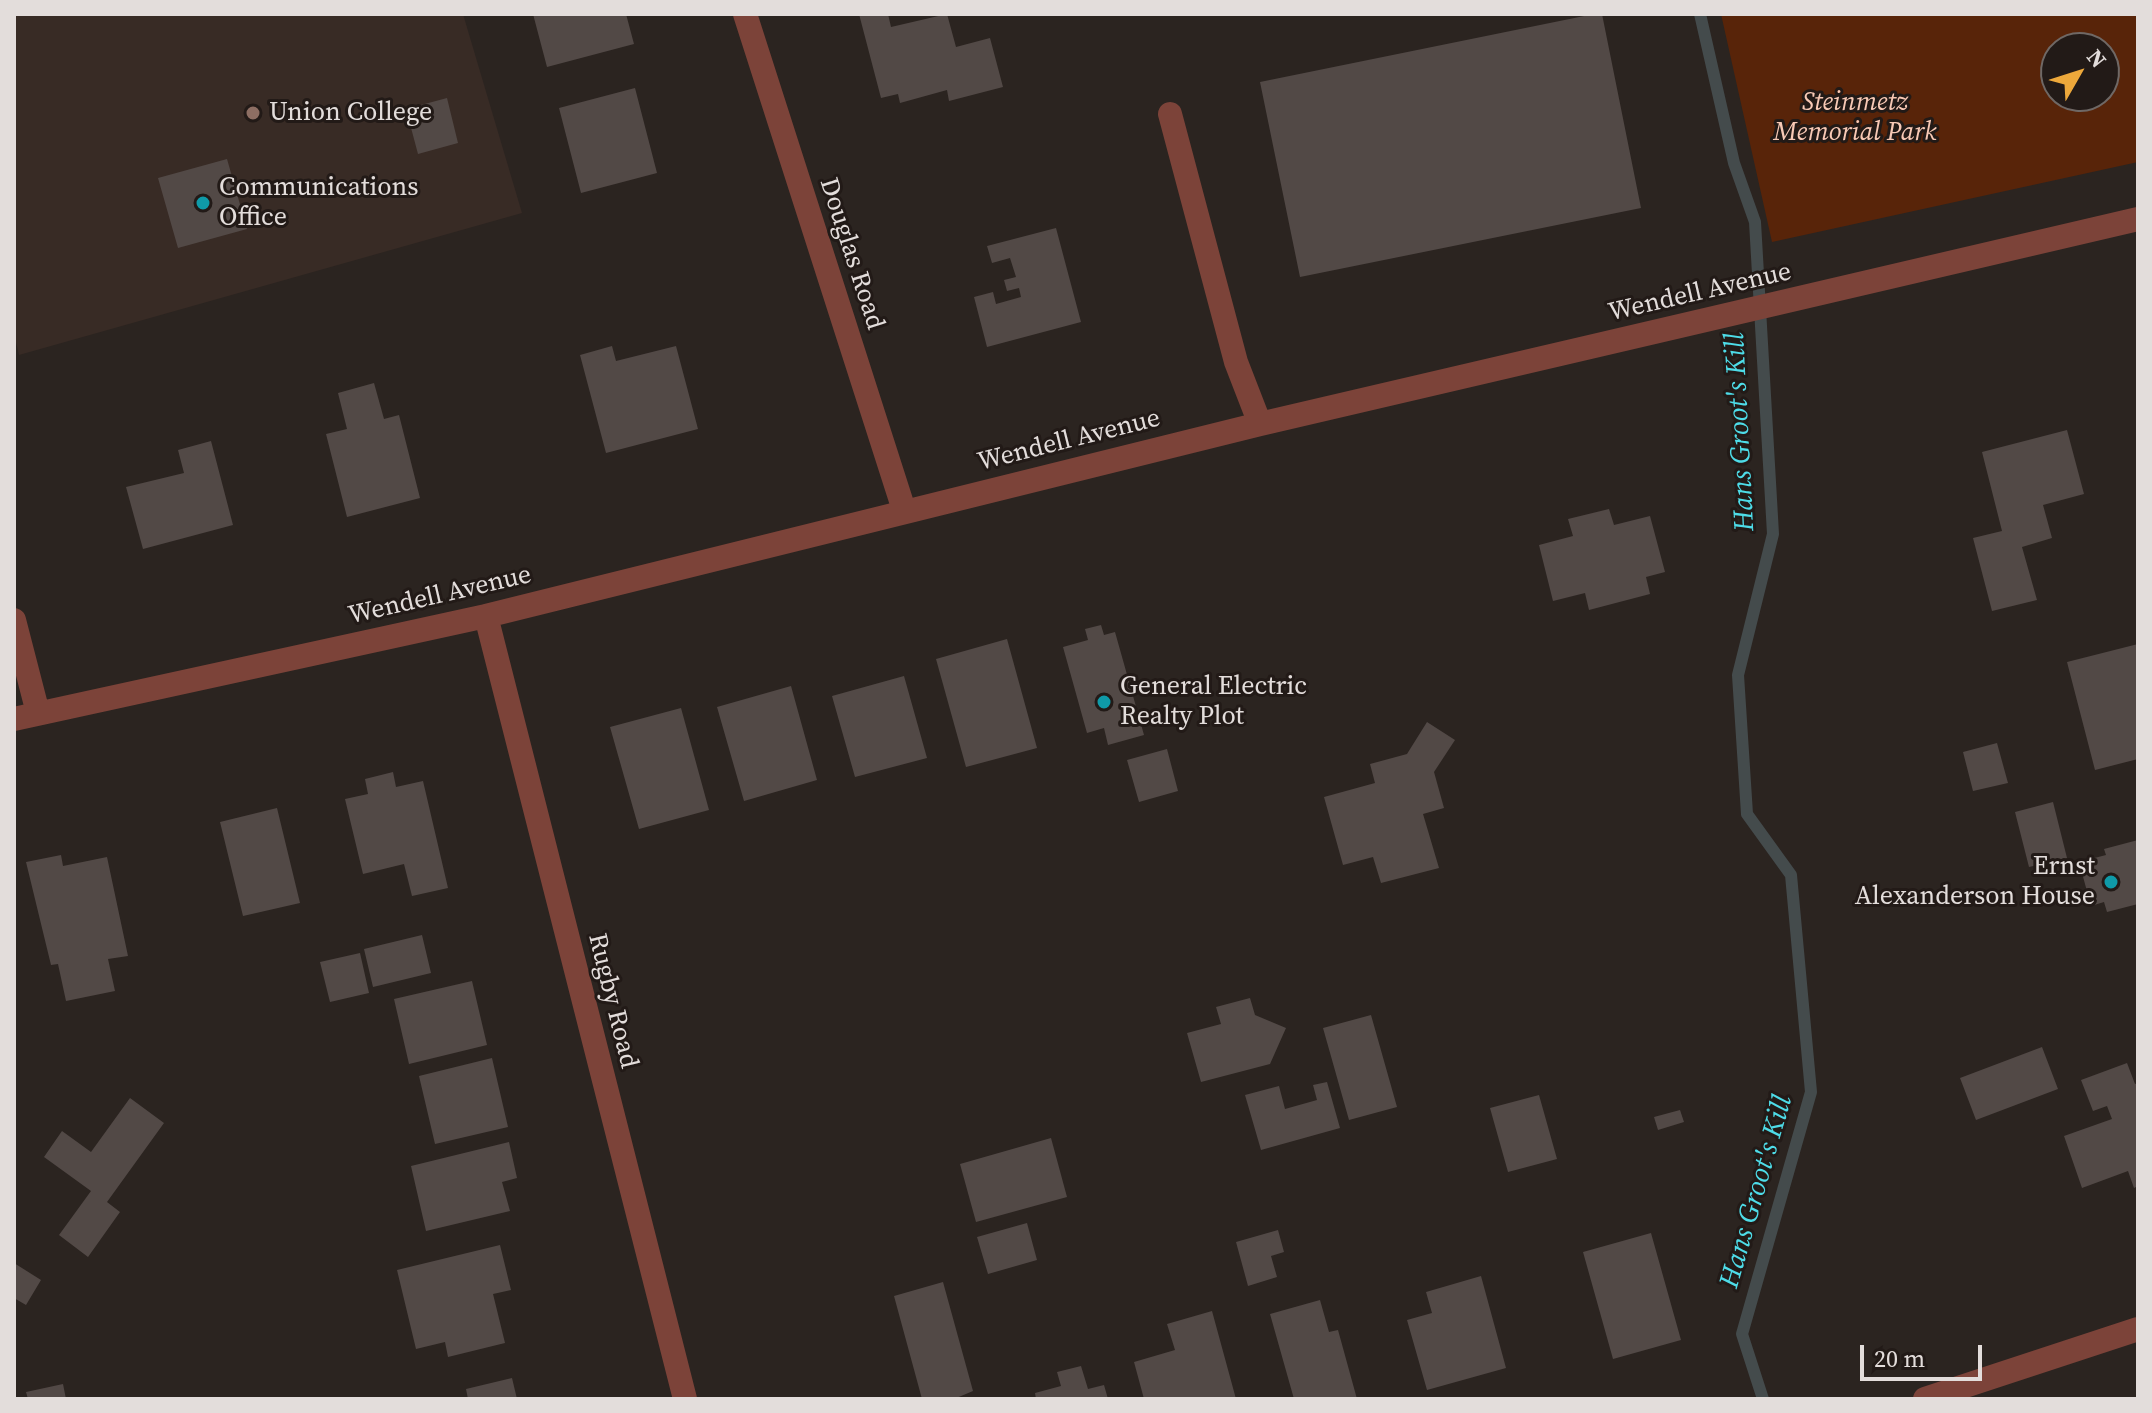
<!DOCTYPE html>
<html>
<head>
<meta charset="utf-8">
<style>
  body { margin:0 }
  #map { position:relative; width:2152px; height:1413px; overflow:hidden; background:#2b2420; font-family:"Source Serif 4",serif }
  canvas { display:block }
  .frame { position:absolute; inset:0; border:16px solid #e3dddb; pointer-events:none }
  .north { position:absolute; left:2040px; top:32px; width:80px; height:80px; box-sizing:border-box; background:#221a17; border:2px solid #6f6865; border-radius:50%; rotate:51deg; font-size:22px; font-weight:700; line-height:32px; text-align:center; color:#e3dddb }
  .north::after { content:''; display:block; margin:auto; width:28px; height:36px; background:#eda83b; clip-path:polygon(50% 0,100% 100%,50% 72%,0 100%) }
  .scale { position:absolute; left:1860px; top:1345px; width:122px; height:36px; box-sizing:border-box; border:4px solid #e3dddb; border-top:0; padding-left:10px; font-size:24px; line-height:28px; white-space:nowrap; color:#e3dddb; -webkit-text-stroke:6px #221a17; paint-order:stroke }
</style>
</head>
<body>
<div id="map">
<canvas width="2152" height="1413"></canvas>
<div class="frame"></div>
<div class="north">N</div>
<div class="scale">20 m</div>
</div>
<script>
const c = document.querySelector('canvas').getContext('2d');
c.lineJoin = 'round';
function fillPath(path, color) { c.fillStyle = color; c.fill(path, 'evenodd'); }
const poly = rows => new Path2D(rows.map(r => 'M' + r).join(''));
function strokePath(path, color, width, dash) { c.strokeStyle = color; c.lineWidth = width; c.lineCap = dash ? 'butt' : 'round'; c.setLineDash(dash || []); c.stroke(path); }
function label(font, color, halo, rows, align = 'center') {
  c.font = font + ' "Source Serif 4",serif'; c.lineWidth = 6; c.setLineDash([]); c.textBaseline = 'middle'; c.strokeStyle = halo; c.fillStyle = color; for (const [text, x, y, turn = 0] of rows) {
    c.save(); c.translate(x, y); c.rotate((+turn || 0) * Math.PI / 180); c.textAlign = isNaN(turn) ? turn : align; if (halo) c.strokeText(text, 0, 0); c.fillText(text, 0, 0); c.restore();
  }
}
fillPath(poly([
  [14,14,463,14,522,213,19,355,14,334]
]), '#382b25');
fillPath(poly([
  [1721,14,2138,14,2138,162,1772,242],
  [2056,48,2104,48,2104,96,2056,96]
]), '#582409');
strokePath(poly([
  [1700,14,1734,163,1755,222,1773,534,1738,675,1747,814,1791,875,1811,1092,1742,1334,1763,1399]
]), '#444b4c', 12);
fillPath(poly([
  [533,14,626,14,634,44,547,67],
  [859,14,888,14,891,27,947,14,956,47,990,38,1003,87,949,101,947,90,900,103,898,94,881,98],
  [1594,14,1602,14,1641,208,1300,277,1260,82],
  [635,88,657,173,581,193,559,108],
  [447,98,458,143,418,154,406,109],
  [227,159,247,229,178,248,158,178],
  [1056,228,1081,322,987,347,974,297,993,292,996,304,1021,297,1019,288,1007,291,1004,280,1016,277,1010,258,992,263,987,246],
  [612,346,616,361,676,346,698,429,606,453,580,355],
  [374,383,384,419,399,415,420,498,347,517,326,434,347,429,338,393],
  [2067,430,2084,494,2043,505,2052,538,2022,547,2037,600,1992,611,1973,538,2002,531,1982,452],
  [211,441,233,525,143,549,126,487,184,473,178,450],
  [1609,509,1614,525,1650,516,1665,572,1646,577,1650,594,1589,610,1585,593,1553,601,1539,545,1573,536,1568,519],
  [1101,625,1104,635,1115,632,1144,735,1108,745,1104,728,1087,733,1063,647,1088,640,1085,629],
  [1007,639,1037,748,966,767,936,659],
  [2138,644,2138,759,2095,770,2067,662],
  [904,676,927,758,855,777,832,696],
  [791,686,817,780,744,801,717,707],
  [681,708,709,810,639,829,610,727],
  [1427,722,1455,740,1434,772,1444,808,1423,814,1439,868,1381,883,1373,857,1343,865,1324,797,1375,783,1370,764,1407,754],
  [1997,743,2008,783,1973,791,1963,752],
  [1167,749,1178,791,1139,802,1127,760],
  [393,772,396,787,423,781,448,888,412,896,404,864,363,874,345,799,368,794,365,779],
  [2053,802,2067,858,2029,867,2015,812],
  [277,808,300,903,243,916,220,822],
  [2138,840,2138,904,2107,912,2104,902,2091,906,2079,862,2106,855,2104,849],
  [61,855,63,866,107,857,128,956,108,959,115,991,66,1001,58,964,51,965,26,862],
  [422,935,431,973,373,987,364,949],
  [360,953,369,993,330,1002,320,962],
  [472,981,487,1045,409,1064,394,999],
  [1250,998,1255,1015,1286,1028,1270,1064,1201,1082,1187,1033,1221,1024,1216,1007],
  [1371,1015,1397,1107,1349,1120,1323,1028],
  [2042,1047,2058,1089,1976,1120,1960,1078],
  [492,1058,508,1127,435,1144,419,1076],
  [2127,1063,2135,1084,2138,1083,2138,1186,2134,1188,2128,1171,2082,1188,2064,1136,2112,1119,2107,1106,2093,1111,2081,1080],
  [1327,1082,1340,1128,1261,1150,1245,1095,1279,1086,1285,1109,1317,1100,1313,1085],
  [1539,1095,1557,1159,1508,1172,1490,1108],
  [130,1098,164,1123,107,1202,120,1212,88,1257,59,1235,91,1191,44,1157,62,1131,91,1152],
  [1680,1110,1684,1122,1658,1130,1654,1117],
  [1051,1138,1067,1197,976,1222,960,1164],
  [509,1142,517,1178,502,1182,510,1211,426,1231,411,1166],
  [1027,1223,1037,1260,988,1274,977,1237],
  [1278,1230,1284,1252,1271,1256,1277,1277,1248,1286,1236,1242],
  [1651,1233,1681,1340,1613,1359,1583,1252],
  [500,1245,511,1290,493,1294,505,1343,448,1357,445,1342,416,1349,397,1270],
  [14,1263,41,1280,26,1305,14,1298],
  [1481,1276,1506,1368,1427,1390,1407,1320,1432,1313,1426,1292],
  [943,1282,973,1391,954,1399,922,1399,894,1296],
  [1320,1300,1329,1332,1338,1330,1357,1399,1294,1399,1270,1314],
  [1212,1311,1236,1399,1144,1399,1134,1362,1175,1350,1167,1324],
  [1081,1366,1088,1389,1104,1385,1108,1399,1036,1399,1035,1393,1061,1386,1057,1372],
  [512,1378,517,1399,468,1399,466,1389],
  [63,1384,66,1399,28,1399,26,1392]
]), '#524946');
strokePath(poly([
  [745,14,904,510],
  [1170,114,1236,362,1260,424],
  [486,616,685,1399],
  [14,620,38,713],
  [14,719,486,616,1260,424,2138,219],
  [1925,1399,2138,1329]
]), '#7c4339', 24);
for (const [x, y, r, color] of [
  [253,113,8,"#8d6e63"],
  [203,203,8,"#0f9aa8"],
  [1104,702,8,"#0f9aa8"],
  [2111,882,8,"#0f9aa8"]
]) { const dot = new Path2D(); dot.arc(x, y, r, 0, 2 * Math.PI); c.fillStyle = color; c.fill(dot); strokePath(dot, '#221a17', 3); }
label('italic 26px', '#f8c9b5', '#221a17', [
  ["Steinmetz",1855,103],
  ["Memorial Park",1855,133]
]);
label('26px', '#e3dddb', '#221a17', [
  ["Union College",269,113],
  ["Communications",219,188],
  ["Office",219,218],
  ["General Electric",1120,687],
  ["Realty Plot",1120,717],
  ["Ernst",2095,867,"right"],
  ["Alexanderson House",2095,897,"right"]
], 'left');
label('26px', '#e3dddb', '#221a17', [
  ["Douglas Road",851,254,72],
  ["Wendell Avenue",1700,293,-13],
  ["Wendell Avenue",1069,441,-14],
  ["Wendell Avenue",440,596,-13],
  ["Rugby Road",612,1001,76]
]);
label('italic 28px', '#4edce8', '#221a17', [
  ["Hans Groot's Kill",1741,432,-93],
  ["Hans Groot's Kill",1757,1192,-74]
]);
</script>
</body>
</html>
